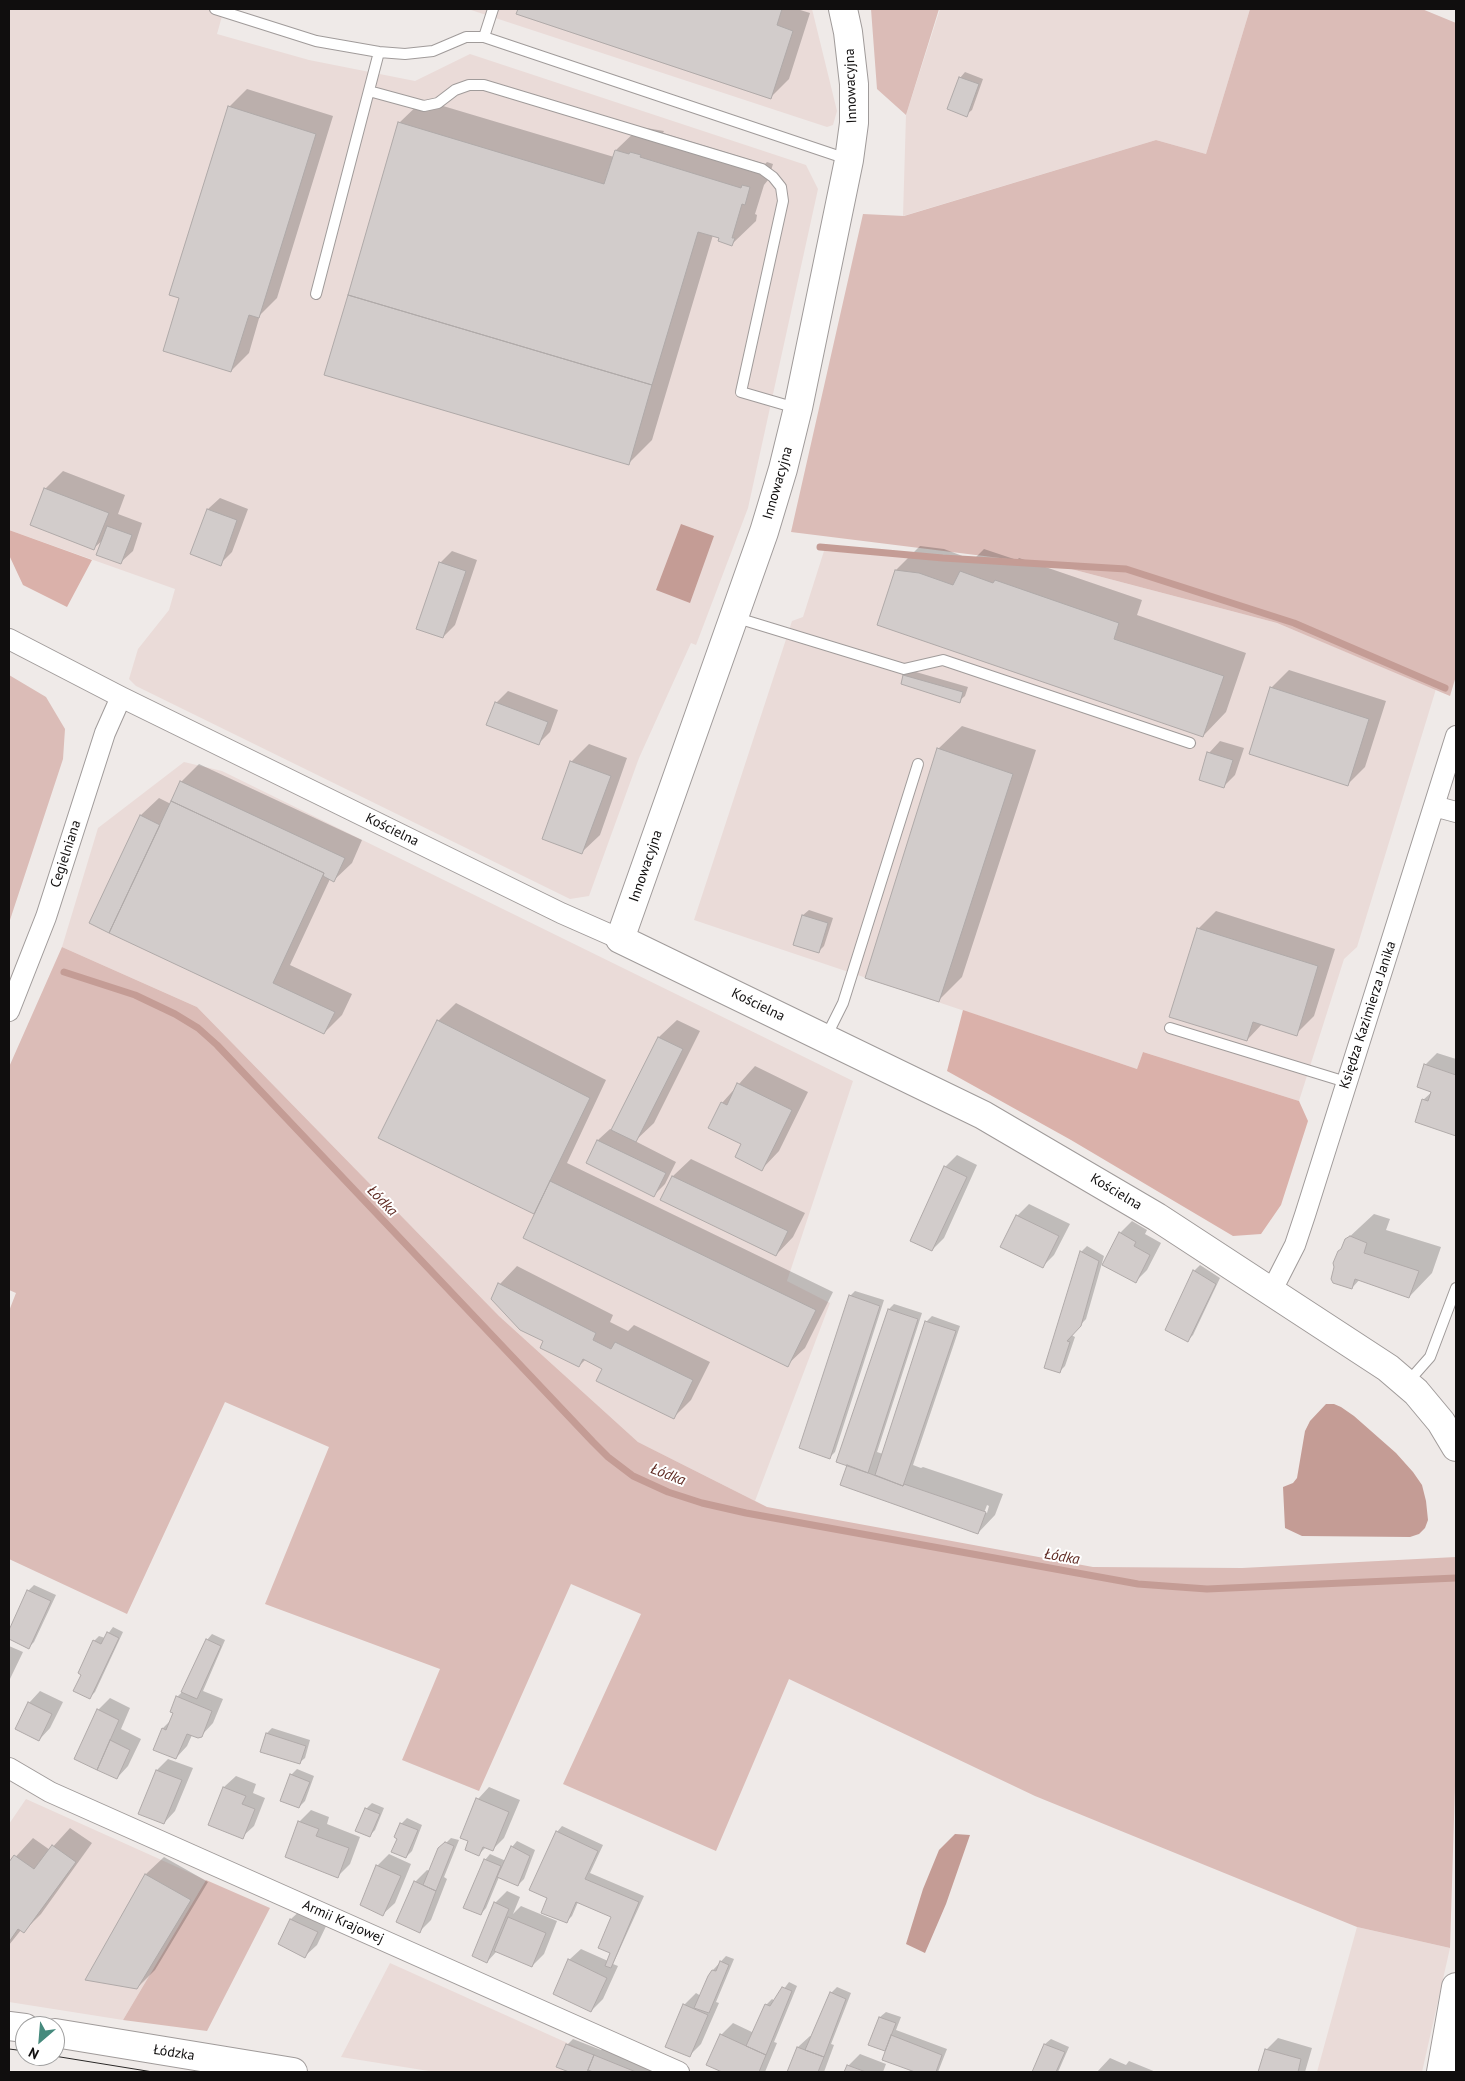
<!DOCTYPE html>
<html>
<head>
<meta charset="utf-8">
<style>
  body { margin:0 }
  #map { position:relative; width:1465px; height:2081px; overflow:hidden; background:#efeae8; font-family:"PT Sans",sans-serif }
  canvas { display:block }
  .frame { position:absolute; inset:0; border:10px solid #100e0e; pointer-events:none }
  .north { position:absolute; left:15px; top:2016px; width:50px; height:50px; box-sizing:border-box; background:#fff; border:1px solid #9f9f9f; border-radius:50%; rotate:207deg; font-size:14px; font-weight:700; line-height:20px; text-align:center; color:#100e0e }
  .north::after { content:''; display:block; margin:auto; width:18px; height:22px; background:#468a7d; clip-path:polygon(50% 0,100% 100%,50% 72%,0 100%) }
</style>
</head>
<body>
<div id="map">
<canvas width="1465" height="2081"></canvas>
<div class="frame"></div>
<div class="north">N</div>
</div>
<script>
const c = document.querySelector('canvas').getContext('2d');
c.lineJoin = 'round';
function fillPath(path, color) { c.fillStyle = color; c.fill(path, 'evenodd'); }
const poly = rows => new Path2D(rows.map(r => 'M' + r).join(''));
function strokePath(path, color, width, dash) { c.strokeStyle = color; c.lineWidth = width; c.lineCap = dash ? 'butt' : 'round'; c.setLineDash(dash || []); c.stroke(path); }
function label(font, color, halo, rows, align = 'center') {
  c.font = font + ' "PT Sans",sans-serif'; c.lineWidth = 4; c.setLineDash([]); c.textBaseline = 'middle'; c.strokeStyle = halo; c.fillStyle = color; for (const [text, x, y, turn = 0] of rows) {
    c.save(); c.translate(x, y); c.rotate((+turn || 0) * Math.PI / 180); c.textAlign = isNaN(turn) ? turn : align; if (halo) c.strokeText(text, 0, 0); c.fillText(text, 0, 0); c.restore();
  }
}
fillPath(poly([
  [9,9,224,9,217,34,309,60,415,81,470,54,806,165,818,189,748,508,696,645,691,643,639,758,589,896,570,899,136,686,129,679,138,649,169,610,175,589,9,530],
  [468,9,812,9,837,111,833,125,827,127],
  [940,9,1250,9,1206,154,1156,140,903,216,906,115],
  [824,551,1056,565,1277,623,1436,689,1357,947,1344,959,1299,1101,1143,1052,1137,1069,694,920,792,621,803,617],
  [184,762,222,771,853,1081,787,1281,830,1303,755,1501,638,1442,499,1316,197,1007,62,947,98,828],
  [26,1799,206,1880,123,2020,9,2002,9,1824],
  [1357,1927,1450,1948,1422,2072,1317,2072],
  [390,1963,594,2055,588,2070,593,2072,435,2072,341,2057]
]), '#eadbd8');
fillPath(poly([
  [871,9,939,9,906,115,877,89],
  [1250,9,1422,9,1456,23,1456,676,1450,696,1277,623,1056,565,791,532,863,214,904,216,1156,140,1206,154],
  [9,675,46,697,65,729,63,759,9,923],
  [62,947,197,1007,499,1316,638,1442,767,1507,1093,1567,1242,1568,1456,1557,1456,1754,1450,1948,1357,1927,1035,1796,789,1679,716,1851,563,1784,641,1614,571,1584,479,1791,402,1760,440,1669,265,1604,329,1447,225,1402,127,1614,9,1559,9,1311,16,1293,9,1290,9,1067],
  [206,1880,270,1908,207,2031,123,2020]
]), '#dbbcb7');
fillPath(poly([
  [9,530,92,560,67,607,23,585,9,555],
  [963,1010,1137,1069,1143,1052,1299,1101,1308,1121,1281,1205,1261,1234,1233,1236,1071,1140,947,1071]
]), '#dab1aa');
fillPath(poly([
  [681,524,714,536,690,603,656,590],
  [1326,1404,1334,1404,1341,1407,1354,1416,1396,1453,1413,1472,1422,1485,1426,1501,1428,1520,1425,1528,1419,1534,1410,1537,1302,1536,1285,1528,1283,1487,1293,1483,1297,1478,1305,1431,1310,1421],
  [955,1834,970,1835,946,1904,925,1953,906,1944,923,1889,939,1850]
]), '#c49c95');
fillPath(poly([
  [519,9,797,9,810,13,789,79,771,97,518,13],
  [965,72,983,79,972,110,966,115,960,78],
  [247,89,333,116,277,298,260,315,249,353,231,371,181,297,229,107],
  [423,100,614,157,616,150,640,127,664,131,663,133,765,164,767,162,773,164,768,180,764,185,755,214,757,215,756,221,732,244,713,235,652,440,629,463,399,123],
  [63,471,125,495,118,514,142,523,133,551,121,562,104,539,94,548,45,489],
  [220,498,248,509,232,552,220,564,208,509],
  [920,546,944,549,973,560,984,549,1017,560,1019,558,1142,600,1137,615,1246,653,1226,712,1203,736,878,624,896,570],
  [452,551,477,560,455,625,443,637,440,563],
  [909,670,968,687,965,696,959,701,901,683,904,675],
  [1289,670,1386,701,1365,767,1347,785,1250,753,1272,687],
  [508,691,558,710,550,732,538,744,496,703],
  [962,726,1036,750,962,977,938,1001,938,749],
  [1220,741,1244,748,1235,775,1224,786,1209,753],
  [589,744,627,758,600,835,582,852,571,762],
  [199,764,362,840,352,863,334,880,330,879,290,965,352,994,342,1015,324,1033,90,922,141,815,159,798,171,804,181,782],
  [809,910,833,918,824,946,818,952,794,944,803,915],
  [1216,911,1335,949,1314,1016,1296,1034,1263,1023,1247,1040,1198,929],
  [456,1003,606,1080,567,1163,833,1292,805,1348,787,1365,536,1213,379,1138,438,1021],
  [677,1020,700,1031,654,1123,635,1141,676,1162,665,1184,653,1196,587,1163,598,1140,610,1129,613,1130,659,1037],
  [1437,1053,1456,1059,1456,1135,1416,1122,1423,1100,1433,1091,1425,1065],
  [755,1066,808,1092,779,1151,762,1169,743,1144,722,1103],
  [957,1155,977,1165,944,1238,932,1250,945,1167],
  [691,1159,805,1213,793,1237,776,1255,662,1200,673,1176],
  [1029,1204,1070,1224,1054,1255,1043,1266,1002,1246,1018,1215],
  [1374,1214,1390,1219,1386,1230,1441,1247,1432,1273,1409,1297,1360,1279,1352,1288,1336,1267,1346,1240],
  [1132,1221,1147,1230,1145,1234,1161,1243,1147,1270,1135,1282,1120,1233],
  [1087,1246,1104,1256,1086,1319,1071,1335,1075,1337,1065,1366,1060,1371,1046,1367,1081,1252],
  [1200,1265,1220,1278,1193,1335,1188,1340,1167,1330,1194,1271],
  [517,1266,613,1315,610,1322,628,1331,634,1325,710,1362,691,1400,674,1417,604,1368,586,1359,579,1366,545,1341,493,1298,500,1284],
  [855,1291,884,1300,835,1452,829,1458,850,1296],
  [894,1304,922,1313,877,1452,883,1454,926,1322,932,1316,960,1326,913,1465,921,1468,923,1467,1003,1494,995,1515,978,1533,848,1465,889,1309],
  [987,1505,989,1506,987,1513,984,1513],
  [34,1585,56,1595,34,1642,29,1647,9,1638,9,1633,28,1591],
  [113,1627,123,1632,95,1692,90,1697,83,1674,94,1641,99,1636,105,1638],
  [212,1634,225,1640,203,1691,223,1699,213,1723,201,1736,192,1735,187,1746,176,1758,154,1749,163,1728,172,1719,177,1697,184,1690,207,1640],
  [9,1646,23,1652,9,1681],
  [40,1691,63,1702,50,1728,39,1740,29,1703],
  [110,1698,130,1708,121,1729,141,1739,128,1766,117,1778,98,1710],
  [272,1728,310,1740,305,1758,299,1763,267,1733],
  [168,1759,193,1768,175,1811,164,1823,139,1813,157,1770],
  [297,1769,314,1776,305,1801,299,1807,291,1775],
  [236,1776,256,1784,253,1793,265,1798,254,1826,242,1837,209,1824,224,1787],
  [489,1787,520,1800,504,1838,492,1850,486,1847,479,1854,478,1799],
  [372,1803,384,1808,375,1830,370,1835,366,1809],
  [311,1810,329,1817,327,1824,360,1837,350,1864,338,1876,299,1822],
  [407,1818,422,1825,412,1851,406,1857,398,1838,401,1824],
  [562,1826,603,1845,590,1873,644,1896,613,1964,618,1966,603,1999,591,2011,569,1960,581,1949,608,1961,612,1953,613,1917,578,1902,572,1916,566,1922,549,1897,557,1832],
  [70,1828,92,1843,41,1914,24,1931,21,1930,9,1945,9,1864,33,1838,50,1850],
  [451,1838,459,1840,444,1877,447,1879,431,1920,420,1931,415,1882,427,1870,430,1871,443,1846],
  [517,1841,535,1850,524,1879,518,1885,499,1877,486,1908,481,1914,485,1860,490,1854,506,1861,512,1847],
  [389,1854,411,1864,395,1903,383,1914,377,1866],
  [164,1857,208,1882,155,1970,137,1988,87,1979,146,1874],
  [507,1891,520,1897,513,1914,521,1906,557,1921,544,1954,532,1966,497,1951,487,1962,495,1903],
  [303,1908,329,1920,317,1945,305,1956,279,1944,291,1919],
  [726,1956,734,1959,716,2002,719,2003,701,2044,689,2056,684,2005,696,1993,701,1996,713,1970],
  [789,1982,797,1986,774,2042,777,2043,765,2072,725,2072,708,2065,721,2035,733,2023,754,2033,766,2005,772,1999,775,2001],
  [837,1987,851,1993,831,2044,834,2045,824,2072,788,2072,798,2047,810,2036,812,2036,831,1993],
  [886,2012,901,2017,896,2030,947,2049,938,2072,918,2072,884,2059,887,2051,870,2044,880,2017],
  [613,2038,690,2070,690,2072,596,2072,590,2070,589,2072,572,2072,558,2066,568,2044,573,2039,601,2050],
  [1278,2038,1312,2048,1305,2072,1259,2072,1266,2050],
  [1051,2039,1069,2047,1058,2072,1034,2072,1045,2044],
  [860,2054,886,2064,883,2072,845,2072,848,2066],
  [1110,2058,1126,2065,1129,2061,1156,2072,1097,2072]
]), '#0003');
strokePath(poly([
  [820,547,943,558,1126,569,1294,623,1445,688],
  [64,972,135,995,175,1014,198,1028,217,1045,593,1442,608,1457,633,1476,668,1492,702,1503,746,1513,1138,1584,1207,1589,1456,1578]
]), '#c49c95', 7);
const building = poly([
  [518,9,782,9,777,25,793,31,771,99,516,14,518,9],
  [959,77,979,84,967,117,947,109,959,77],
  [228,106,316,134,259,318,249,315,231,372,163,351,179,298,169,295,228,106],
  [398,122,604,184,615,150,629,154,630,152,641,155,640,157,741,188,742,185,750,187,745,205,742,204,732,238,735,238,732,246,718,241,719,238,698,232,652,385,348,295,398,122],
  [348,295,652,385,629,465,324,375,348,295],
  [44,488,109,513,94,550,30,525,44,488],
  [207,509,237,520,221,566,190,554,207,509],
  [107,526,132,535,121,564,96,555,107,526],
  [439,562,466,571,443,638,416,629,439,562],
  [895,570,919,573,953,585,960,571,993,583,995,580,1119,623,1114,639,1224,676,1203,737,877,625,895,570],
  [903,675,963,692,960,703,901,684,903,675],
  [1270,687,1369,719,1348,786,1249,754,1270,687],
  [495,702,548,722,539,745,486,725,495,702],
  [937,748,1013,774,939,1002,865,978,937,748],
  [1207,752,1233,760,1224,788,1199,780,1207,752],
  [570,761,611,776,582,854,542,839,570,761],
  [180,781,345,858,334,882,323,876,324,873,171,801,180,781],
  [171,801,324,873,273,983,335,1012,324,1034,109,933,171,801],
  [140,815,160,825,109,933,89,923,140,815],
  [802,915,828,923,819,953,793,945,802,915],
  [1197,928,1318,966,1297,1036,1253,1022,1247,1041,1169,1017,1197,928],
  [437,1020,590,1098,534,1214,378,1138,437,1020],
  [658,1037,683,1049,636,1142,611,1130,658,1037],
  [1424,1064,1456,1075,1456,1136,1415,1122,1422,1099,1428,1101,1431,1092,1417,1087,1424,1064],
  [737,1083,792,1110,762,1171,735,1157,741,1144,708,1128,721,1102,727,1105,737,1083],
  [597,1140,666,1173,654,1197,586,1163,597,1140],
  [944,1166,967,1177,932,1251,910,1241,944,1166],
  [672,1176,788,1231,776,1256,660,1200,672,1176],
  [550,1181,816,1310,788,1367,523,1238,550,1181],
  [1016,1215,1059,1236,1043,1268,1000,1247,1016,1215],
  [1119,1232,1136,1242,1134,1246,1150,1255,1136,1283,1102,1265,1119,1232],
  [1350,1236,1367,1243,1364,1253,1419,1271,1409,1298,1355,1279,1352,1289,1333,1283,1331,1279,1334,1267,1333,1263,1338,1251,1341,1249,1345,1239,1350,1236],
  [1080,1251,1099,1261,1081,1326,1067,1341,1070,1342,1060,1373,1044,1368,1080,1251],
  [1193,1270,1216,1284,1188,1342,1165,1330,1193,1270],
  [498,1283,596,1333,593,1340,611,1349,615,1342,693,1380,674,1419,596,1381,602,1369,583,1359,579,1367,540,1348,543,1341,520,1330,491,1299,498,1283],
  [849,1295,880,1306,830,1459,799,1448,849,1295],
  [888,1309,918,1319,868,1473,836,1462,888,1309],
  [925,1321,956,1331,903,1486,875,1475,925,1321],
  [847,1465,903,1486,904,1484,986,1512,978,1534,840,1485,847,1465],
  [27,1590,51,1601,29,1649,9,1639,9,1630,27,1590],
  [107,1632,119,1638,90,1699,73,1691,81,1675,78,1673,93,1640,101,1644,107,1632],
  [206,1639,221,1646,197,1699,181,1692,206,1639],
  [176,1696,212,1711,202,1737,198,1738,187,1734,176,1759,153,1750,162,1728,166,1730,173,1713,170,1712,176,1696],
  [28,1702,52,1714,39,1741,15,1729,28,1702],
  [97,1709,119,1720,97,1770,74,1759,97,1709],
  [266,1733,306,1746,300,1764,260,1752,266,1733],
  [110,1740,130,1750,117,1779,97,1770,110,1740],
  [156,1770,182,1780,164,1824,138,1814,156,1770],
  [290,1774,310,1782,299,1808,280,1801,290,1774],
  [223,1787,246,1796,242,1804,255,1809,243,1839,208,1825,223,1787],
  [476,1798,509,1812,493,1851,483,1847,479,1856,465,1850,468,1841,460,1838,476,1798],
  [365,1808,380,1814,370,1837,355,1831,365,1808],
  [298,1821,319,1829,316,1836,349,1848,338,1878,285,1857,298,1821],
  [400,1823,418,1830,406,1858,391,1852,397,1839,394,1837,400,1823],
  [556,1831,598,1851,585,1879,639,1902,611,1968,605,1966,610,1953,598,1948,611,1917,576,1902,567,1923,541,1913,547,1898,529,1890,556,1831],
  [445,1842,454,1846,436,1891,423,1885,438,1848,445,1842],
  [52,1845,76,1862,24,1933,18,1929,9,1942,9,1862,14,1855,34,1869,52,1845],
  [511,1846,530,1856,518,1886,497,1877,511,1846],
  [484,1859,501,1866,481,1915,463,1908,484,1859],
  [376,1865,401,1876,383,1916,360,1905,376,1865],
  [145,1874,191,1900,137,1989,85,1980,145,1874],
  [414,1881,436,1891,420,1933,396,1922,414,1881],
  [494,1902,509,1909,487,1963,472,1956,494,1902],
  [508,1917,546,1933,532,1967,494,1951,508,1917],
  [290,1919,318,1932,305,1958,278,1944,290,1919],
  [568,1959,607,1978,591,2012,553,1994,568,1959],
  [720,1961,729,1965,709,2013,694,2008,708,1976,712,1970,716,1971,720,1961],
  [782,1987,792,1991,766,2055,746,2046,765,2004,770,2006,782,1987],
  [830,1992,846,1999,824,2057,805,2050,830,1992],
  [683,2004,708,2015,690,2057,665,2047,683,2004],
  [879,2017,896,2023,885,2051,868,2045,879,2017],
  [720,2034,766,2055,759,2072,722,2072,706,2065,720,2034],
  [891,2035,942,2055,936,2072,915,2072,882,2060,891,2035],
  [566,2044,594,2055,587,2072,569,2072,556,2067,566,2044],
  [1044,2044,1065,2052,1056,2072,1032,2072,1044,2044],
  [797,2047,824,2057,818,2072,787,2072,797,2047],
  [1265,2049,1301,2059,1298,2072,1258,2072,1265,2049],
  [594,2055,636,2072,593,2072,588,2070,594,2055],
  [847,2065,866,2072,844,2072,847,2065]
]);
fillPath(building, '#d2cccb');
strokePath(building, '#b0aaa9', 1);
const lane = poly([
  [215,9,316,41,379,52,405,54,433,51,466,37,484,37,847,159],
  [484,37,493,9],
  [369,91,424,106,438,103,455,90,469,85,484,85,762,169,773,177,781,187,783,201,741,392,796,408],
  [316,294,379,52],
  [734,617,904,669,943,660,1190,743],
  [1170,1028,1346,1082],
  [826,1037,843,1003,918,764],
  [1407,1383,1430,1357,1456,1288]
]);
const street = poly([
  [9,639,121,697,561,913,620,939],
  [1434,806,1456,812],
  [9,1011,46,917,105,733,121,697],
  [1271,1292,1295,1245,1305,1215,1456,736],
  [9,1768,50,1792,679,2072]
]);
const secondary = poly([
  [843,9,848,32,854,84,854,123,849,160,798,408,783,469,764,532,620,939,983,1115,1157,1217,1388,1368,1416,1392,1441,1422,1456,1447],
  [9,2026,25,2028],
  [55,2033,293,2072],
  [1441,2072,1456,1987]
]);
strokePath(lane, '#a09b9a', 12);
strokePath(street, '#a09b9a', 22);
strokePath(secondary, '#a09b9a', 30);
strokePath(lane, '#fff', 10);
strokePath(street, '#fff', 20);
strokePath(secondary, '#fff', 28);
strokePath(poly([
  [9,2049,25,2051],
  [54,2056,153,2072]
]), '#2a2827', 1);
label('14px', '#100e0e', '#fff', [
  ["Innowacyjna",851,86,-92],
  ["Innowacyjna",778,483,-74],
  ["Kościelna",392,830,26],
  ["Cegielniana",66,854,-72],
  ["Innowacyjna",646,866,-71],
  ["Kościelna",758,1005,26],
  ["Księdza Kazimierza Janika",1368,1015,-72],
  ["Kościelna",1116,1192,31],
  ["Armii Krajowej",343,1922,24],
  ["Łódzka",174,2053,9]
]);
label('italic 15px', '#5f2a22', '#fff', [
  ["Łódka",382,1201,46],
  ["Łódka",668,1475,21],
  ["Łódka",1062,1557,10]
]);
</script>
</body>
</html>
